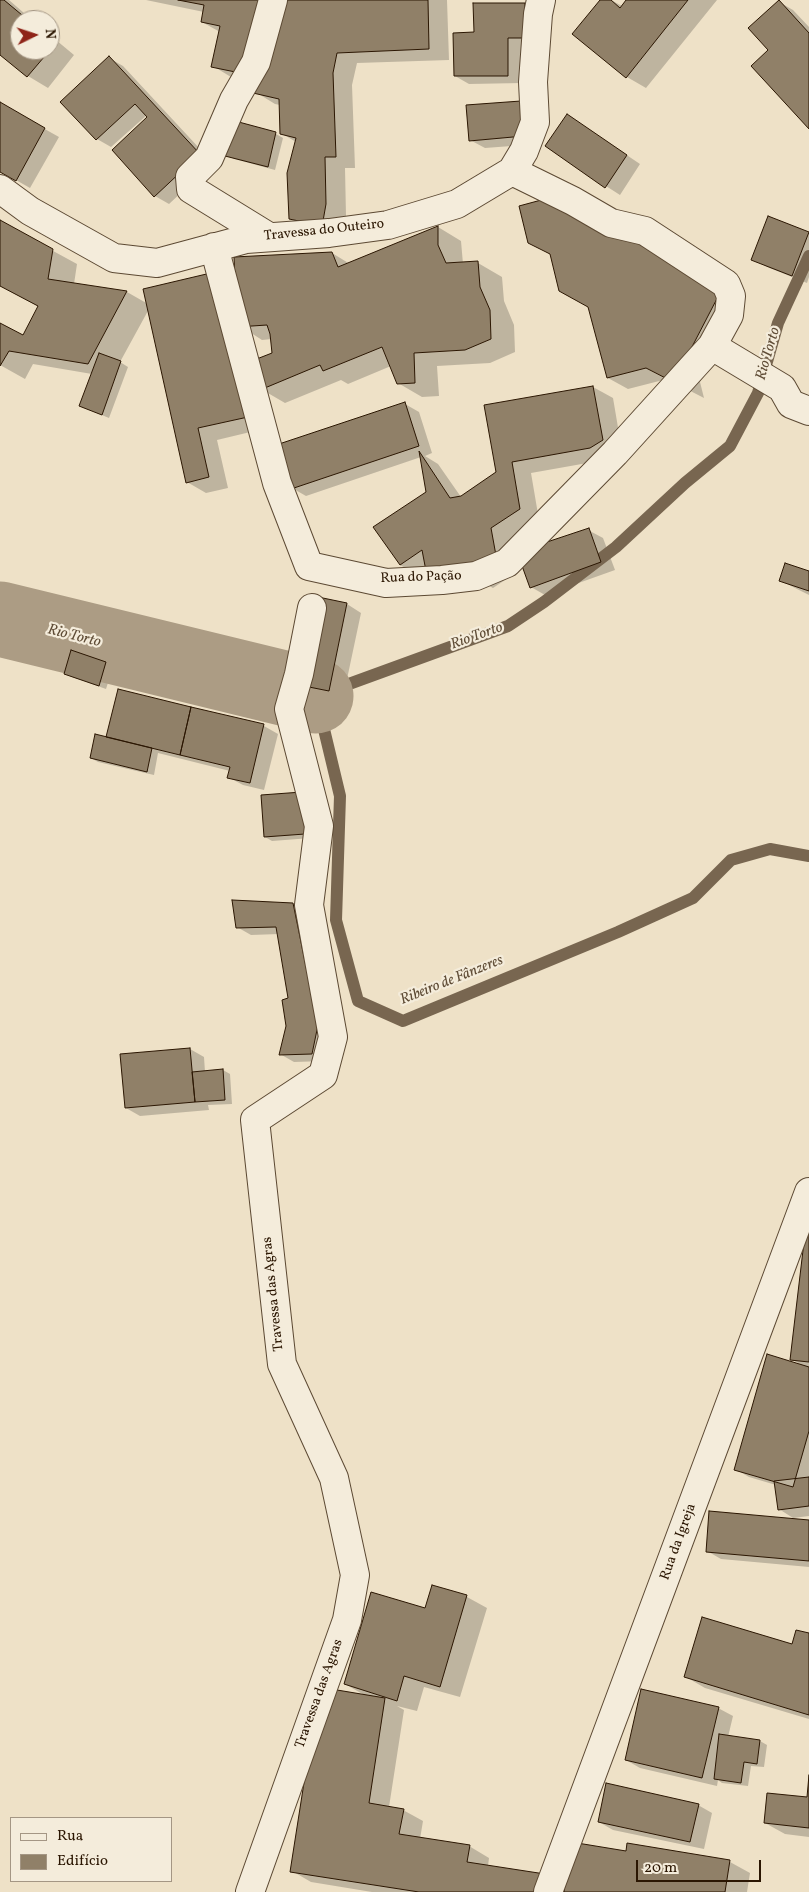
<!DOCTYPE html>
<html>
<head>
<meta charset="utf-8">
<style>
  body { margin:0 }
  #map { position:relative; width:809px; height:1892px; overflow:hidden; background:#eee1c7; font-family:Vollkorn,serif }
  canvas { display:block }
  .legend { position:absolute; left:10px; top:1817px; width:162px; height:65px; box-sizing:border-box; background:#f4ecdb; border:1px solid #a49684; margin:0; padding:6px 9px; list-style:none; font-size:15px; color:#2b1602 }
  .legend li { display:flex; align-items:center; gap:10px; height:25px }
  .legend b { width:25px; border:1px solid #a49684 }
  .north { position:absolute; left:10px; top:10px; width:50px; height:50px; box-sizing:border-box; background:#f4ecdb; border:1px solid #a49684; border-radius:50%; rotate:86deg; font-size:14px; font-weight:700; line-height:20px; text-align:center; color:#2b1602 }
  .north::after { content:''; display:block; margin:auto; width:18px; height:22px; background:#8f2418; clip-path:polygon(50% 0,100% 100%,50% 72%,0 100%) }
  .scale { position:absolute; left:636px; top:1860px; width:125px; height:22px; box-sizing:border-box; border:2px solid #2b1602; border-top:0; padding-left:6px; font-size:15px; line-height:18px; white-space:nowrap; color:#2b1602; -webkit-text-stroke:4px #f4ecdb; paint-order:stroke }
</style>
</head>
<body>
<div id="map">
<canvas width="809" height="1892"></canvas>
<ul class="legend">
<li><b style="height:6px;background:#f4ecdb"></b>Rua</li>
<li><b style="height:14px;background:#908068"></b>Edifício</li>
</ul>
<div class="north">N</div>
<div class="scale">20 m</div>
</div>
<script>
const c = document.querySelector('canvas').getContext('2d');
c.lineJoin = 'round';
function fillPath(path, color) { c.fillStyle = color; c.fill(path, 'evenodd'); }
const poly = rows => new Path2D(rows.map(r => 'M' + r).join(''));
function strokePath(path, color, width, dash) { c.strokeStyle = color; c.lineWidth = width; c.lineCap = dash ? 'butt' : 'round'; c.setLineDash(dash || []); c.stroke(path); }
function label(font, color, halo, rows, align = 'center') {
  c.font = font + ' Vollkorn,serif'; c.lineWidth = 4.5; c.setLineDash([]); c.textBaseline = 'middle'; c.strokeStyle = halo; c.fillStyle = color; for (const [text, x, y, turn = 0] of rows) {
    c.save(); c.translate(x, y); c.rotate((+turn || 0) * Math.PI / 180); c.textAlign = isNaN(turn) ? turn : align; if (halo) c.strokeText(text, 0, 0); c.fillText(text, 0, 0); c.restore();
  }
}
fillPath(poly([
  [0,0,9,0,32,20,20,20,20,50,50,50,50,35,74,55,48,88,28,76,0,53],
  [146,0,447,0,449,60,357,63,352,85,355,168,345,168,346,216,342,232,310,229,290,218,296,142,281,133,280,105,275,104,213,66,220,32,202,22,204,12],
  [601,0,611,0,622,6,627,0,717,0,646,88,627,77],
  [779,2,793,10,809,27,809,127,770,50],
  [524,4,539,12,538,45,522,45,522,83,469,84,455,76,475,34],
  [109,58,123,66,213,163,169,204,155,196,113,150,148,117,147,115,111,147,97,139,62,102],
  [0,104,59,137,30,188,0,171],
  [467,107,538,144,485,148,470,140],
  [567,115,640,164,620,195,606,186],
  [235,123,276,134,283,138,275,170,234,159,227,155],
  [769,218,809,233,809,277,807,283,767,267,753,259],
  [0,222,77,264,74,284,127,292,148,304,236,286,332,253,350,264,438,227,461,241,463,264,478,263,502,277,504,301,514,325,515,352,490,363,437,366,439,396,422,397,398,383,391,366,348,384,341,380,285,403,261,389,267,428,217,440,228,488,206,493,187,482,149,309,120,362,128,367,109,418,80,406,92,374,33,364,25,379,0,365,0,324,24,336,39,307,0,286],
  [245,329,262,340,272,339,273,353,252,362],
  [529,242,742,299,700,382,704,398,667,379,628,389,608,378,590,307,551,255],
  [593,387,613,398,622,451,610,459,531,473,539,520,511,539,517,572,493,588,474,578,420,576,400,565,427,492,421,457,306,496,292,488,405,404,419,412,432,453,425,456,438,464,461,497,497,473],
  [588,530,603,538,615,570,545,595,531,587],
  [809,572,809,595,781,581],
  [319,598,347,604,361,613,343,698,314,692,300,684],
  [72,651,106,663,113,667,106,689,72,677,65,673],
  [119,691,264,726,278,734,264,790,243,785,228,777,230,771,158,753,154,775,98,762,91,758,107,738],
  [301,793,311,838,272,841,265,837],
  [293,904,307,912,326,1061,294,1062,280,1054,287,1026,290,999,279,934,251,935,237,927],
  [190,1049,204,1057,205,1072,223,1070,230,1074,232,1104,208,1105,209,1110,140,1116,126,1108],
  [809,1227,809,1516,793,1518,779,1509,776,1485,749,1477,735,1469,800,1364,791,1359],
  [809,1521,809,1567,721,1559,707,1551],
  [433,1586,467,1597,487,1608,460,1697,424,1687,417,1711,397,1706,404,1710,389,1807,403,1810,423,1821,420,1839,469,1846,489,1858,488,1866,545,1876,566,1887,627,1852,628,1845,730,1862,750,1873,747,1892,372,1892,311,1882,292,1871,366,1696,345,1684,426,1610],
  [809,1635,809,1719,705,1688,686,1677,793,1646],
  [718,1708,733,1716,728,1737,760,1741,767,1745,764,1767,751,1766,748,1786,722,1783,718,1780,717,1786,640,1768,626,1760],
  [809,1786,809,1837,785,1834,765,1823,808,1799],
  [698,1805,712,1813,704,1849,613,1830,599,1822]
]), '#0003');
strokePath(poly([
  [809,256,778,323,758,393,730,446,685,483,616,547,544,602,508,626,316,696,340,796,336,920,358,1001,403,1021,618,932,693,898,731,860,770,849,809,856]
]), '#786650', 12);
strokePath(poly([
  [0,619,316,696]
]), '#ac9c84', 75);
const building = poly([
  [0,0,4,0,28,20,20,20,20,50,50,50,50,39,56,43,27,77,0,55,0,0],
  [178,0,265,0,250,75,211,67,220,26,201,22,204,5,178,0],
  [274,0,428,0,429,49,337,53,333,73,336,157,325,157,326,204,323,221,304,222,289,219,287,173,296,138,280,134,279,99,253,93,274,0],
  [600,0,611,0,620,8,626,0,688,0,626,78,572,34,600,0],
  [779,0,809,33,809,129,751,66,768,50,748,28,779,0],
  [473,3,525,3,524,38,508,38,508,76,454,76,453,33,474,32,473,3],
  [109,56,200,154,154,197,112,150,147,117,135,104,96,140,60,102,109,56],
  [521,101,524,136,469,141,466,105,521,101],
  [0,102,45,128,16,181,0,172,0,102],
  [567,114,627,155,605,188,545,146,567,114],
  [235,121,276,132,268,167,225,156,235,121],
  [545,199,627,236,723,287,680,370,685,388,646,368,607,378,588,307,559,291,550,254,528,243,519,206,545,199],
  [768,216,809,232,792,276,751,260,768,216],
  [0,220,53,249,48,279,127,291,88,364,9,351,0,366,0,323,23,335,38,306,0,286,0,220],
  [438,226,438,245,446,263,478,261,480,287,490,310,491,339,465,350,414,353,415,383,397,384,382,347,323,371,320,365,260,390,249,362,272,353,270,334,267,325,237,327,234,257,332,252,338,267,438,226],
  [215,272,248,417,198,428,209,477,186,483,143,289,215,272],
  [99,353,121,361,102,415,79,406,99,353],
  [593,386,603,440,590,448,512,462,520,509,491,528,497,561,426,571,422,550,400,565,373,527,426,492,419,451,450,498,461,496,496,472,484,405,593,386],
  [405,402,419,446,291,489,276,445,405,402],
  [589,528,601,562,530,588,517,552,589,528],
  [785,563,809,571,809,591,779,581,785,563],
  [318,597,347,603,329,691,299,685,318,597],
  [71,650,106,662,99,686,64,674,71,650],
  [118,689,191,707,180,755,106,737,118,689],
  [191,707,264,724,250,783,227,778,230,767,180,755,191,707],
  [95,734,152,748,147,772,90,758,95,734],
  [302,792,305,834,264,837,261,795,302,792],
  [232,900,293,903,318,1025,312,1054,279,1055,286,1026,282,1000,288,998,276,927,236,928,232,900],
  [190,1048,195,1102,125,1108,120,1054,190,1048],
  [223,1069,225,1100,195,1102,192,1072,223,1069],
  [806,1225,809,1225,809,1362,790,1360,806,1225],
  [767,1354,809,1367,809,1431,793,1487,734,1470,767,1354],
  [809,1477,809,1506,778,1510,774,1481,809,1477],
  [709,1511,809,1520,809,1561,706,1552,709,1511],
  [432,1585,467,1595,440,1687,404,1676,397,1701,344,1684,371,1592,425,1608,432,1585],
  [702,1617,792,1644,796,1630,809,1633,809,1715,684,1677,702,1617],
  [319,1687,385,1698,369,1803,404,1809,399,1834,470,1845,467,1862,545,1874,542,1892,419,1892,290,1872,319,1687],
  [641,1689,719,1707,702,1778,625,1760,641,1689],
  [719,1734,760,1740,757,1764,744,1762,741,1783,714,1779,719,1734],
  [809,1775,809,1828,764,1823,767,1793,807,1797,809,1775],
  [606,1783,699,1804,690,1842,598,1822,606,1783],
  [571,1842,626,1851,627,1843,730,1860,725,1892,564,1892,571,1842]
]);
fillPath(building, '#908068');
strokePath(building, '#2b1602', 1);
const minor = poly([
  [512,171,573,201,611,223,645,231,726,284,731,296,729,315,712,346],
  [0,189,30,211,114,258,157,263,246,239,329,233,388,225,457,204,512,171,524,151,535,122,533,82,538,14,541,0],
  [269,237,191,189,190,177,209,158,234,100,256,62,273,0],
  [214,247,277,483,309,566,386,583,442,580,476,576,507,563,615,453,712,346,782,388,791,404,809,411],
  [250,1892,347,1620,355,1575,334,1478,282,1364,255,1120,323,1075,333,1037,309,905,319,826,289,709,299,674,312,608],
  [548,1892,809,1192]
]);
strokePath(minor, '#5c4933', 30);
strokePath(minor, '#f4ecdb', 28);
label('14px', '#2b1602', '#f4ecdb', [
  ["Travessa do Outeiro",324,231,-6],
  ["Rua do Pação",421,578,-2],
  ["Travessa das Agras",274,1294,-96],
  ["Rua da Igreja",679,1542,-70],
  ["Travessa das Agras",320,1694,-70]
]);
label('italic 15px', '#5f4c36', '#f4ecdb', [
  ["Rio Torto",769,354,-74],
  ["Rio Torto",74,637,14],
  ["Rio Torto",477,637,-20],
  ["Ribeiro de Fânzeres",452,981,-22]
]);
</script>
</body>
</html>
